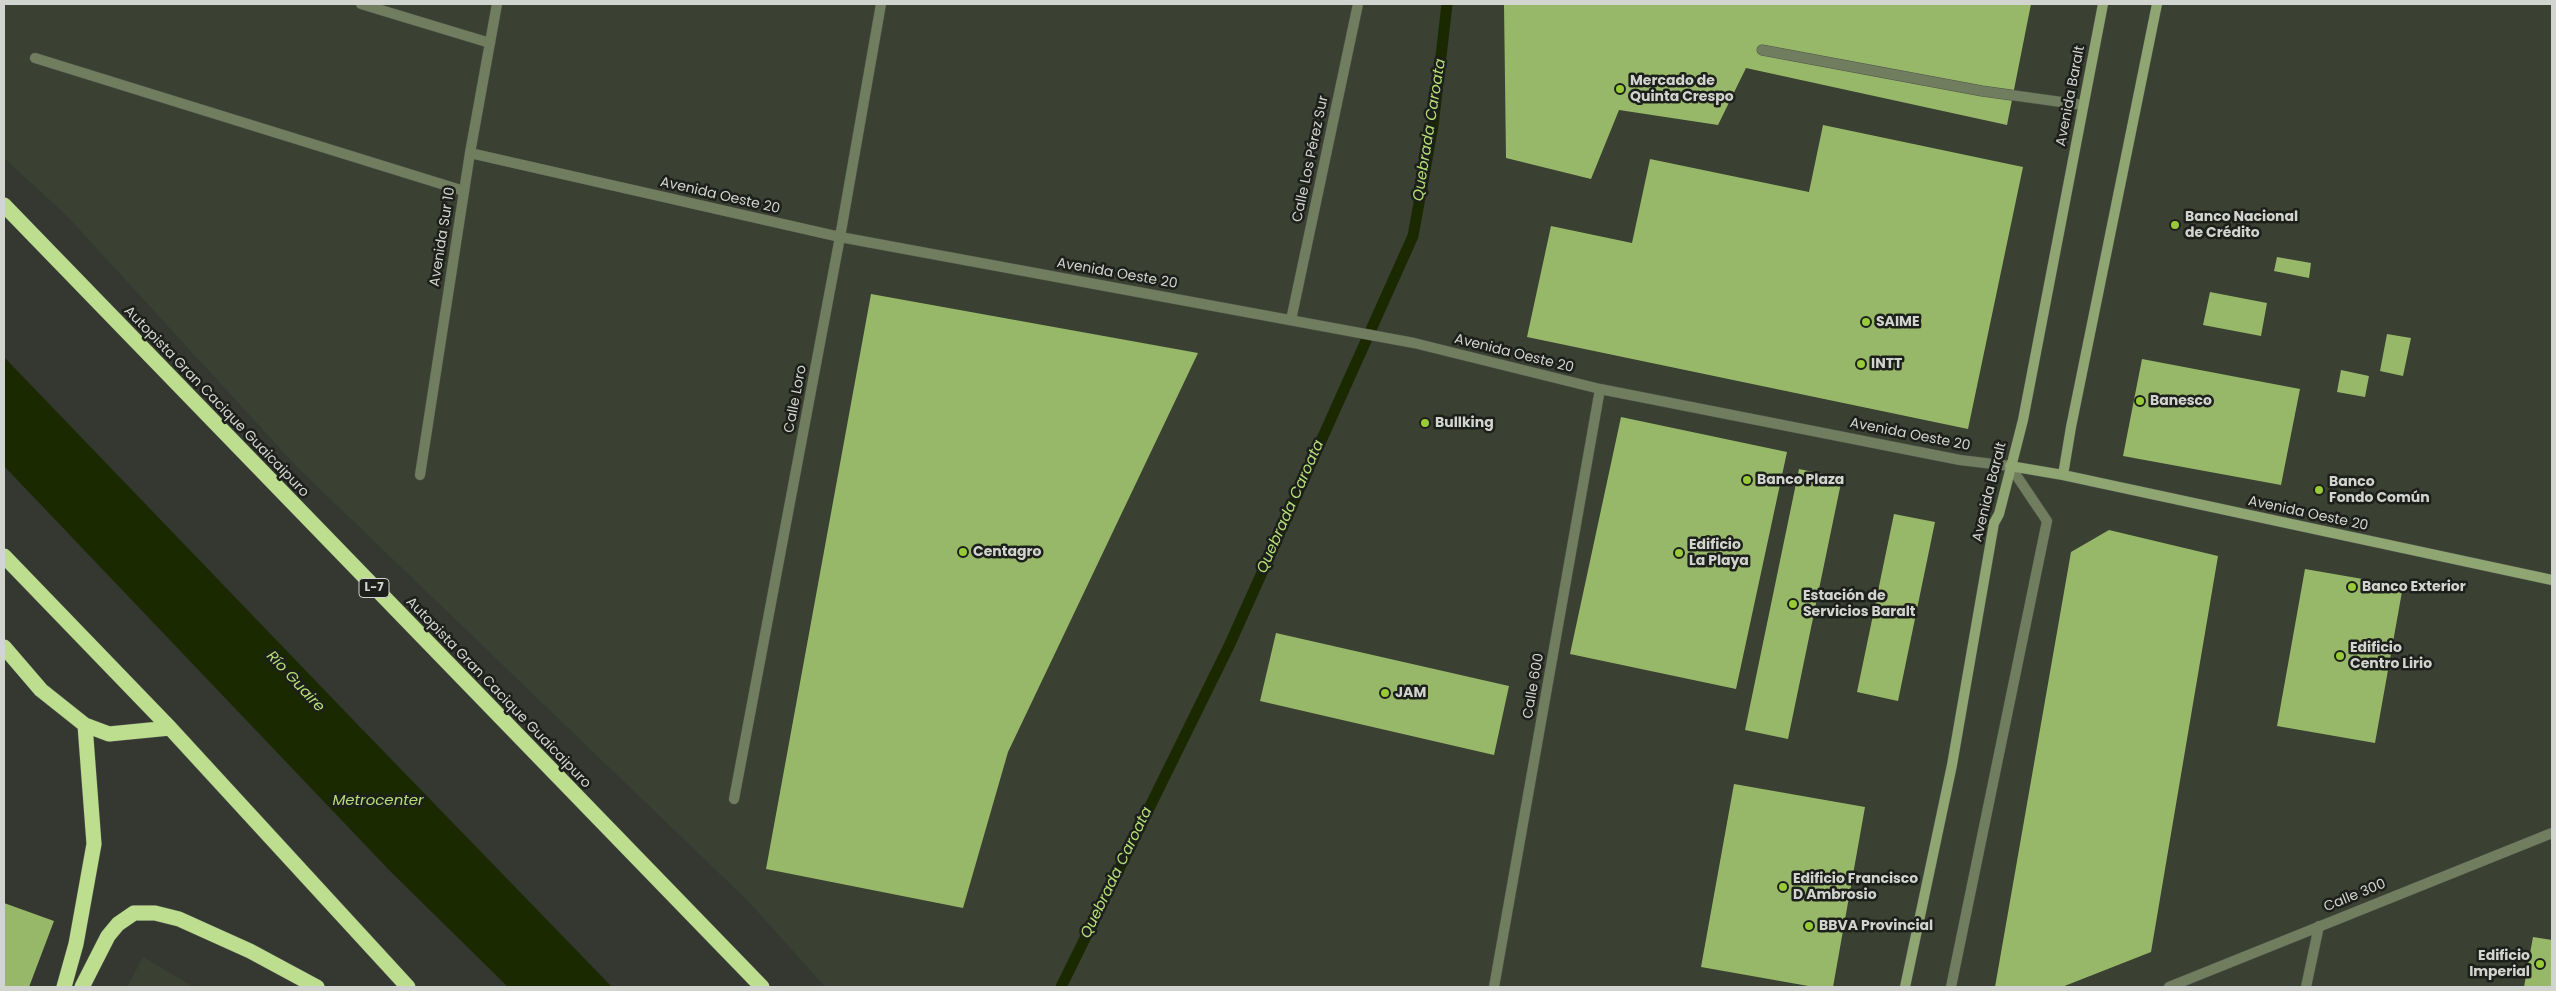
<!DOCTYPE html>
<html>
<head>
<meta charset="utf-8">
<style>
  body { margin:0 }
  #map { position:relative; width:2556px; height:991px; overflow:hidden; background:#343830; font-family:Poppins,sans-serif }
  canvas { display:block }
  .frame { position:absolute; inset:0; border:5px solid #d2d5cf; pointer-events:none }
</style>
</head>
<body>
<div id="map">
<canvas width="2556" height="991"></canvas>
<div class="frame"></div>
</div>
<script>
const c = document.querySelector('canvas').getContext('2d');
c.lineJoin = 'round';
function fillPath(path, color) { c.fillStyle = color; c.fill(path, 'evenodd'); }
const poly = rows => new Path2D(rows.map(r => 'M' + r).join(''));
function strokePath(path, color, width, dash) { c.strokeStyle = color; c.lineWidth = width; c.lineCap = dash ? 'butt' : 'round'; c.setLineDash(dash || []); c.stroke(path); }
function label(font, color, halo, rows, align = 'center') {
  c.font = font + ' Poppins,sans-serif'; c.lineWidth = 5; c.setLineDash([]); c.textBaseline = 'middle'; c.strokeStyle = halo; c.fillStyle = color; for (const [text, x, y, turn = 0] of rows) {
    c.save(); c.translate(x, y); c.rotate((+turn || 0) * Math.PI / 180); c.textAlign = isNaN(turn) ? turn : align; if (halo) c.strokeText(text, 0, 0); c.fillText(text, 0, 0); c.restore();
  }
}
fillPath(poly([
  [4,4,2552,4,2552,987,825,987,749,902,297,467,67,216,4,158],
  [143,957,194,987,127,987]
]), '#3a4032');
fillPath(poly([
  [4,357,359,726,612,987,508,987,390,871,4,466]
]), '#1b2900');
strokePath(poly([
  [1061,987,1229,646,1413,236,1433,126,1447,4]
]), '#1b2900', 11);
fillPath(poly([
  [1504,4,2031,4,2007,125,1746,68,1718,125,1619,110,1591,179,1506,158],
  [1823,125,2023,167,1968,429,1527,337,1551,226,1632,243,1650,159,1809,192],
  [2277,257,2311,263,2309,278,2274,271],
  [2210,292,2267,303,2261,336,2203,325],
  [871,294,1198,353,1008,752,963,908,766,869],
  [2387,334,2411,338,2403,376,2380,371],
  [2142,359,2300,389,2281,485,2123,456],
  [2341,370,2369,376,2365,397,2337,392],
  [1621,417,1787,452,1736,689,1570,654],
  [1799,469,1842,478,1788,739,1745,730],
  [1894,514,1935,522,1898,701,1857,692],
  [2109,530,2218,556,2151,952,2062,987,1995,987,2071,552],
  [2305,569,2403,586,2375,743,2277,726],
  [1276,633,1509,686,1494,755,1260,701],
  [1734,784,1865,807,1833,987,1814,987,1701,967],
  [4,903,54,921,29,987,4,987],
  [2533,937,2552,940,2552,987,2524,987]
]), '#98b869');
const service = poly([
  [361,4,490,43],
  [1762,50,1982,91,2083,105],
  [35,58,464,191]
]);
const minor = poly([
  [470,153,840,237,1414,343,1600,389,1960,460,2010,466,2047,521,1951,987],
  [1291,320,1358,4],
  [420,475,470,153,497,4],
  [734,799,840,237,881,4],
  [1494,987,1600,389],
  [2169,987,2552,833],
  [2306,987,2319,926]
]);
const secondary = poly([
  [2010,466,2063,475,2552,580],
  [2063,475,2071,427,2157,4],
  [1905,987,1952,765,1994,523,1999,514,2023,420,2103,4]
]);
const motorway = poly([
  [4,205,762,987],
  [4,556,170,728,408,987],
  [4,647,41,690,85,725,109,734,170,728],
  [64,987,76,944,94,844,85,725],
  [82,987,108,936,118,924,134,913,155,913,179,919,250,951,317,987]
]);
strokePath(service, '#50544d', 11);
strokePath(minor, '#50544d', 11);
strokePath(secondary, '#50544d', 11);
strokePath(motorway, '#50544d', 16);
strokePath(service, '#707d5e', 10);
strokePath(minor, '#707d5e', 10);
strokePath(secondary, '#8fa572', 10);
strokePath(motorway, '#bdde8e', 15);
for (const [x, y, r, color] of [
  [1620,89,5,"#98cb37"],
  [2175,225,5,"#98cb37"],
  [1866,322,5,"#98cb37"],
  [1861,364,5,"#98cb37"],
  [2140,401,5,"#98cb37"],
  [1425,423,5,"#98cb37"],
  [1747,480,5,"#98cb37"],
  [2319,490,5,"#98cb37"],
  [963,552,5,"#98cb37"],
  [1679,553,5,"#98cb37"],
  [2352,587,5,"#98cb37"],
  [1793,604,5,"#98cb37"],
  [2340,656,5,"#98cb37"],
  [1385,693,5,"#98cb37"],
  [1783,887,5,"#98cb37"],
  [1809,926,5,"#98cb37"],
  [2540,964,5,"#98cb37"]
]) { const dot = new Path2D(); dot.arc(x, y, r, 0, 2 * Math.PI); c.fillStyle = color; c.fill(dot); strokePath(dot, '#1d1f1b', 2); }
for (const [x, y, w] of [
  [374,588,30]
]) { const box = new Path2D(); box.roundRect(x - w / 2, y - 9.5, w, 19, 4); c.fillStyle = '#1d1f1b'; c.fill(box); strokePath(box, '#d2d5cf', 1); }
label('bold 12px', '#d2d5cf', null, [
  ["L-7",374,588]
]);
label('bold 14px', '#d2d5cf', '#1d1f1b', [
  ["Mercado de",1630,81],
  ["Quinta Crespo",1630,97],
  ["Banco Nacional",2185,217],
  ["de Crédito",2185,233],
  ["SAIME",1876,322],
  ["INTT",1871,364],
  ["Banesco",2150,401],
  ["Bullking",1435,423],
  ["Banco Plaza",1757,480],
  ["Banco",2329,482],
  ["Fondo Común",2329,498],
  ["Edificio",1689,545],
  ["La Playa",1689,561],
  ["Centagro",973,552],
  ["Banco Exterior",2362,587],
  ["Estación de",1803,596],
  ["Servicios Baralt",1803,612],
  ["Edificio",2350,648],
  ["Centro Lirio",2350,664],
  ["JAM",1395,693],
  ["Edificio Francisco",1793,879],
  ["D Ambrosio",1793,895],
  ["BBVA Provincial",1819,926],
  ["Edificio",2530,956,"right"],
  ["Imperial",2530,972,"right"]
], 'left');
label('14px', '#d2d5cf', '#1d1f1b', [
  ["Avenida Baralt",2071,96,-79],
  ["Calle Los Pérez Sur",1311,159,-78],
  ["Avenida Oeste 20",720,196,13],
  ["Avenida Sur 10",443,237,-81],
  ["Avenida Oeste 20",1117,274,10],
  ["Avenida Oeste 20",1514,354,14],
  ["Calle Loro",796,399,-79],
  ["Autopista Gran Cacique Guaicaipuro",216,402,46],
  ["Avenida Oeste 20",1910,435,11],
  ["Avenida Baralt",1990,492,-76],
  ["Avenida Oeste 20",2308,514,12],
  ["Calle 600",1534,686,-80],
  ["Autopista Gran Cacique Guaicaipuro",498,693,46],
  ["Calle 300",2355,896,-22]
]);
label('italic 15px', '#b5df76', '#1d1f1b', [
  ["Quebrada Caroata",1430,130,-81],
  ["Quebrada Caroata",1291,507,-66],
  ["Río Guaire",295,682,47],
  ["Metrocenter",378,801],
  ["Quebrada Caroata",1117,873,-64]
]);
</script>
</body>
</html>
